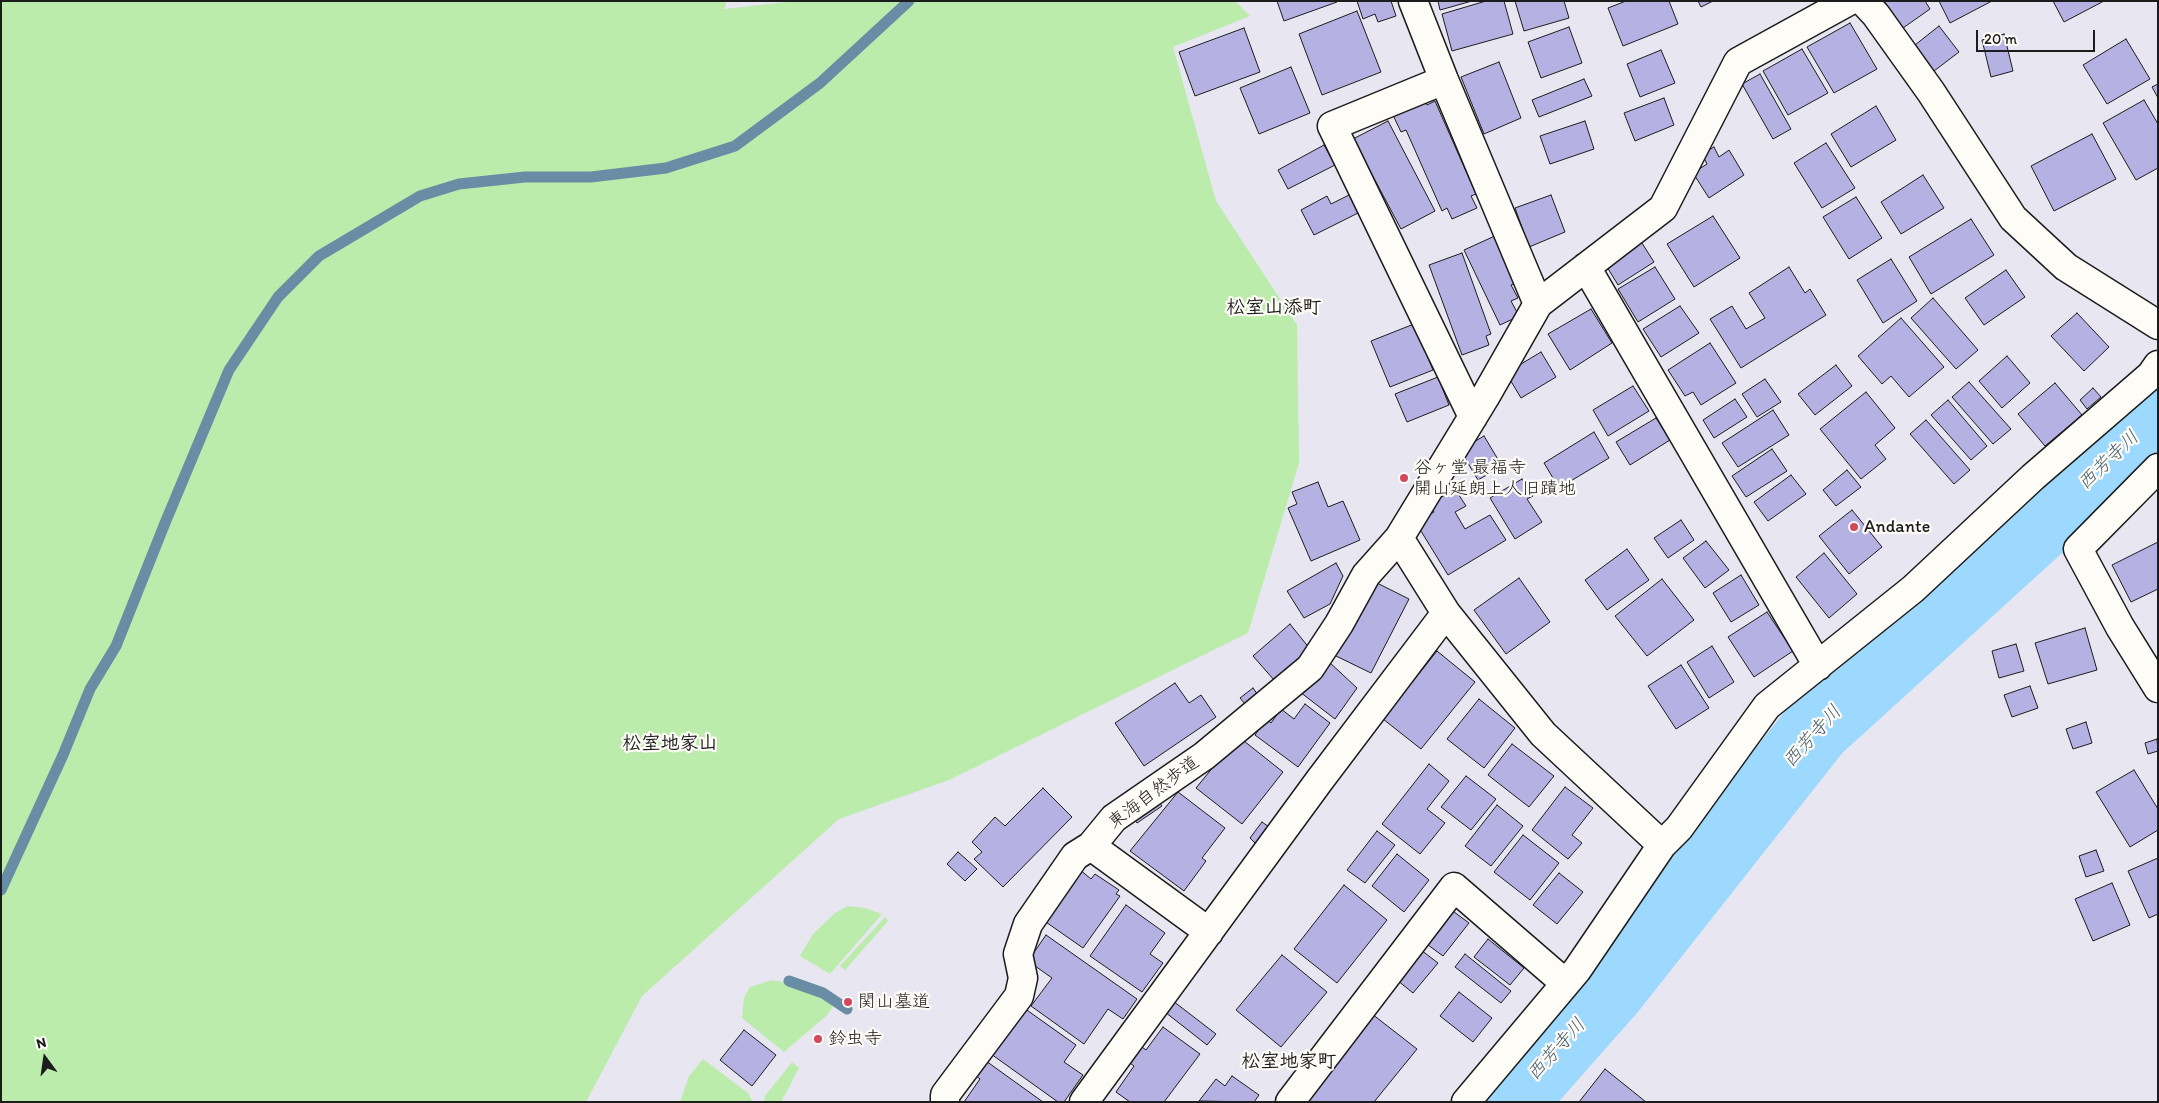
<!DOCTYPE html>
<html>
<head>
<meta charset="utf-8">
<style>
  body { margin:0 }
  #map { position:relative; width:2159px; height:1103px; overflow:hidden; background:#e8e6f1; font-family:Itim,sans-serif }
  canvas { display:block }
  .frame { position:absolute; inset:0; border:2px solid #1c1c1c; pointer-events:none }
  .north { position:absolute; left:20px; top:1033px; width:50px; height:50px; -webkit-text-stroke:4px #fdfcf7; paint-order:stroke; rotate:346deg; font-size:14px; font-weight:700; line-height:20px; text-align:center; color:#1c1c1c }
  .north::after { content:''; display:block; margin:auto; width:18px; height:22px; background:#1c1c1c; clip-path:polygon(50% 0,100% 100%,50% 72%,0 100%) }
  .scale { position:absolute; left:1976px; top:30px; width:119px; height:22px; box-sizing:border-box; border:2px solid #1c1c1c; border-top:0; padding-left:6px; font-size:15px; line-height:18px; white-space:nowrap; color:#1c1c1c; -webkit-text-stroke:4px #fdfcf7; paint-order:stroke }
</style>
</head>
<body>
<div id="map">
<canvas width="2159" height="1103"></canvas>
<div class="frame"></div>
<div class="north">N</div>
<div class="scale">20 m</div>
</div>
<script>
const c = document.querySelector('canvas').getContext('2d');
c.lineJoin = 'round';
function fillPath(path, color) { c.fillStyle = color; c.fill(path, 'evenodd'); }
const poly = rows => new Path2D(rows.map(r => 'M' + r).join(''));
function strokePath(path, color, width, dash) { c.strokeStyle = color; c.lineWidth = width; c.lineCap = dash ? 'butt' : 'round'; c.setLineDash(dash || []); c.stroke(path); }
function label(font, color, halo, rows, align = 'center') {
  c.font = font + ' Itim,"Klee One",sans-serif'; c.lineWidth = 4.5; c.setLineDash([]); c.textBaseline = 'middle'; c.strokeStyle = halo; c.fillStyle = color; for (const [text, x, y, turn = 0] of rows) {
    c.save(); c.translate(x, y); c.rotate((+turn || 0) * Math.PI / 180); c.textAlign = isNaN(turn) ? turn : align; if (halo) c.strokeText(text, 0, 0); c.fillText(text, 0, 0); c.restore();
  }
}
fillPath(poly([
  [1,1,727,1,724,9,796,1,1235,1,1250,16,1173,47,1216,201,1297,325,1299,463,1248,633,949,780,839,819,642,996,586,1102,1,1102],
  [848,906,865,908,882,914,830,974,800,956,813,934,835,913],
  [885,917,888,921,845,970,840,966],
  [772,980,788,983,822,994,835,1004,826,1016,784,1052,742,1018,744,998,750,987],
  [703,1059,748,1093,753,1102,680,1102,689,1076],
  [792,1062,799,1068,781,1102,764,1102,765,1096]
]), '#bbecac');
strokePath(poly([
  [1,890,63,755,90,689,116,646,165,523,229,370,278,297,319,256,420,196,459,184,525,177,591,177,666,168,735,146,820,83,909,1],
  [789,981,823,993,847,1009]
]), '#698da4', 11);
strokePath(poly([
  [1511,1102,1610,990,1816,729,2129,444,2158,412]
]), '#9dd9fe', 71);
const building = poly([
  [1277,1,1337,1,1337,2,1284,21,1277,1],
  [1357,1,1391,1,1396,16,1378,22,1375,14,1363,19,1357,1],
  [1438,1,1472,1,1440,10,1438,1],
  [1486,1,1504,1,1513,34,1452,51,1442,14,1486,1],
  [1515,1,1564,1,1569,18,1524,31,1515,1],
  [1626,1,1669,1,1678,24,1623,46,1608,8,1626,1],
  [1698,1,1713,1,1701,7,1698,1],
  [1884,1,1925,1,1930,9,1903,28,1884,1],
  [1939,1,1992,1,1950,23,1939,1],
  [2053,1,2104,1,2064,22,2053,1],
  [1357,11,1381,72,1322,95,1299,34,1357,11],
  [1850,23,1877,69,1834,93,1807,47,1850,23],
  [1939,26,1959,52,1934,71,1915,45,1939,26],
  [1569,27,1582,63,1541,78,1528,42,1569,27],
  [1244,28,1260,72,1195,96,1179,52,1244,28],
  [2004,34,2013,71,1991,77,1982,40,2004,34],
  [2126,39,2150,79,2107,104,2083,65,2126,39],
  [1802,49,1828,93,1788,115,1763,71,1802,49],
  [1661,50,1675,83,1640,97,1627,64,1661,50],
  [1499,62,1521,118,1484,134,1461,77,1499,62],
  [1291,67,1310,113,1259,134,1240,88,1291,67],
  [1760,74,1791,129,1773,139,1742,84,1760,74],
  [1584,79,1592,96,1539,117,1532,100,1584,79],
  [2158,84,2158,98,2152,87,2158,84],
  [1664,98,1674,125,1635,141,1624,113,1664,98],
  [1425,99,1427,105,1435,101,1476,194,1471,196,1477,208,1452,219,1447,208,1442,211,1406,130,1401,132,1392,113,1425,99],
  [2144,100,2158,124,2158,168,2136,180,2103,123,2144,100],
  [1876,106,1896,140,1851,167,1831,134,1876,106],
  [1388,121,1435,211,1401,229,1353,139,1388,121],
  [1585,121,1594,149,1550,164,1540,136,1585,121],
  [2092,134,2116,179,2054,211,2031,166,2092,134],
  [1826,143,1855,188,1822,208,1794,163,1826,143],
  [1324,145,1335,165,1288,189,1278,170,1324,145],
  [1714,147,1719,157,1729,150,1744,175,1709,198,1693,173,1707,164,1702,154,1714,147],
  [1923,175,1944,208,1901,234,1881,202,1923,175],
  [1353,193,1362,211,1314,235,1301,210,1327,196,1331,204,1353,193],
  [1551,195,1565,232,1529,247,1515,208,1551,195],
  [1856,197,1882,238,1849,259,1823,217,1856,197],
  [1713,216,1740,258,1694,287,1667,244,1713,216],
  [1971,219,1994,255,1931,294,1909,257,1971,219],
  [1497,235,1518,282,1511,285,1518,298,1511,301,1519,316,1500,325,1464,250,1497,235],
  [1640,240,1654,262,1618,285,1604,262,1640,240],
  [1462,253,1491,334,1486,336,1489,345,1462,355,1429,265,1462,253],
  [1891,259,1917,301,1883,323,1857,280,1891,259],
  [1655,267,1675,299,1638,322,1618,289,1655,267],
  [1789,267,1805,293,1810,289,1826,315,1741,368,1710,319,1732,306,1746,329,1765,318,1749,293,1789,267],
  [2006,270,2025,297,1984,325,1965,298,2006,270],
  [1933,298,1978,350,1956,369,1911,318,1933,298],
  [1680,306,1699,333,1661,357,1643,329,1680,306],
  [1591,309,1612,343,1570,370,1548,334,1591,309],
  [2077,313,2109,347,2084,371,2051,336,2077,313],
  [1901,318,1944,367,1909,397,1891,376,1882,384,1858,356,1901,318],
  [1414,324,1433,370,1390,387,1371,341,1414,324],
  [1710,343,1736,383,1701,405,1693,392,1685,396,1668,370,1710,343],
  [1541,352,1556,377,1521,398,1506,373,1541,352],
  [2007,356,2030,383,2002,408,1979,381,2007,356],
  [1836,365,1852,386,1815,415,1798,394,1836,365],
  [1438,377,1449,405,1407,422,1395,394,1438,377],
  [1765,379,1781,402,1757,417,1742,394,1765,379],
  [1969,382,2011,429,1993,444,1952,397,1969,382],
  [2055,383,2082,415,2045,446,2018,414,2055,383],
  [1633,386,1649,411,1608,436,1593,410,1633,386],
  [2093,388,2101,397,2087,409,2080,400,2093,388],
  [1866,392,1895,428,1875,445,1886,459,1861,479,1820,429,1866,392],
  [1735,399,1747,417,1714,438,1703,420,1735,399],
  [1948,400,1987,446,1971,460,1931,415,1948,400],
  [1773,410,1789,435,1738,467,1722,443,1773,410],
  [1656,418,1670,440,1630,465,1616,442,1656,418],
  [1926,420,1970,470,1954,484,1910,434,1926,420],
  [1594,432,1609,458,1559,488,1544,463,1594,432],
  [1484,436,1502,466,1478,480,1460,450,1484,436],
  [1772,449,1787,471,1746,497,1732,476,1772,449],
  [1847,470,1861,487,1836,506,1823,490,1847,470],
  [1791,475,1806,494,1768,521,1754,502,1791,475],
  [1522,479,1533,496,1527,499,1542,522,1515,539,1490,498,1522,479],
  [1318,482,1328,507,1343,501,1360,540,1311,561,1288,508,1297,504,1292,492,1318,482],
  [1455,489,1466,506,1455,512,1465,529,1490,515,1506,540,1448,575,1416,523,1434,512,1430,504,1455,489],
  [1852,510,1882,547,1849,574,1819,536,1852,510],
  [1681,520,1694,540,1668,558,1654,538,1681,520],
  [1706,541,1729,570,1705,588,1683,558,1706,541],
  [2158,542,2158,589,2131,602,2112,565,2158,542],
  [1627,549,1649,580,1607,610,1585,580,1627,549],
  [1824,553,1857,594,1829,618,1796,577,1824,553],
  [1336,563,1343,576,1330,604,1304,618,1287,591,1336,563],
  [1741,575,1759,605,1731,622,1713,593,1741,575],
  [1519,578,1550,622,1506,654,1474,610,1519,578],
  [1662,579,1694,620,1647,656,1615,616,1662,579],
  [1373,581,1409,599,1371,673,1334,655,1373,581],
  [1767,612,1793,651,1754,677,1728,637,1767,612],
  [1290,624,1310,649,1274,680,1253,656,1290,624],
  [2085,628,2097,670,2048,684,2035,643,2085,628],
  [2016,644,2024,671,1999,678,1992,651,2016,644],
  [1712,646,1734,682,1709,698,1687,662,1712,646],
  [1437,651,1475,682,1421,749,1383,719,1437,651],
  [1328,661,1357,688,1335,719,1300,692,1328,661],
  [1681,665,1709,708,1676,729,1648,686,1681,665],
  [1175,683,1189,703,1201,695,1216,717,1144,766,1115,723,1175,683],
  [2030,686,2038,708,2012,717,2004,695,2030,686],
  [1253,688,1258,695,1245,704,1240,698,1253,688],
  [1479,699,1515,728,1484,768,1447,739,1479,699],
  [1305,704,1330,723,1298,767,1255,735,1266,719,1271,723,1281,709,1294,719,1305,704],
  [2086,722,2092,743,2073,749,2066,729,2086,722],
  [2157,739,2158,751,2148,754,2145,743,2157,739],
  [1244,741,1283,772,1242,824,1196,788,1223,755,1244,741],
  [1512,744,1554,776,1529,807,1488,775,1512,744],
  [1429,764,1449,781,1427,809,1445,823,1420,854,1382,824,1429,764],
  [2134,770,2158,809,2158,830,2130,847,2096,792,2134,770],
  [1466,776,1496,799,1471,830,1441,807,1466,776],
  [1565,787,1593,808,1572,835,1582,843,1568,859,1532,830,1565,787],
  [1043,788,1072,817,1003,887,974,859,982,852,972,842,995,817,1005,826,1043,788],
  [1178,792,1225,828,1202,858,1206,861,1184,891,1130,851,1178,792],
  [1157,800,1162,806,1137,823,1133,818,1157,800],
  [1497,805,1523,826,1491,866,1465,846,1497,805],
  [1262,822,1269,827,1256,844,1250,838,1262,822],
  [1377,831,1395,845,1365,883,1347,870,1377,831],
  [1523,835,1559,863,1530,900,1494,872,1523,835],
  [2096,850,2104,871,2086,877,2079,856,2096,850],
  [958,852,977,869,965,881,947,864,958,852],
  [1397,854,1429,880,1404,912,1372,886,1397,854],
  [2158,858,2158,914,2149,918,2128,871,2158,858],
  [1079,869,1091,879,1095,874,1119,890,1116,894,1120,896,1083,948,1043,920,1079,869],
  [1559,873,1583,892,1557,924,1533,905,1559,873],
  [2112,883,2130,925,2093,941,2075,899,2112,883],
  [1344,885,1387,920,1337,983,1294,949,1344,885],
  [1126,905,1165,933,1150,954,1163,963,1142,992,1090,956,1126,905],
  [1450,909,1469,923,1443,956,1424,942,1450,909],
  [1046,935,1137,999,1123,1019,1108,1009,1084,1044,1031,1006,1052,978,1028,961,1046,935],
  [1488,939,1524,968,1510,985,1474,957,1488,939],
  [1421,950,1438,963,1413,993,1397,980,1421,950],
  [1465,954,1511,991,1501,1003,1455,967,1465,954],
  [1282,955,1327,992,1281,1047,1236,1010,1282,955],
  [1459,992,1492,1018,1473,1042,1440,1016,1459,992],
  [1173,1001,1216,1034,1207,1045,1165,1012,1173,1001],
  [1024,1008,1076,1045,1064,1062,1083,1075,1064,1102,1058,1102,991,1054,1024,1008],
  [1372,1014,1417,1049,1374,1102,1303,1102,1372,1014],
  [1163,1027,1200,1054,1164,1102,1130,1102,1116,1092,1134,1066,1130,1063,1142,1047,1146,1050,1163,1027],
  [744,1030,776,1055,752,1086,720,1060,744,1030],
  [986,1061,1043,1102,964,1102,980,1079,976,1076,986,1061],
  [1605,1069,1646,1102,1579,1102,1605,1069],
  [1232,1076,1259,1095,1254,1102,1199,1101,1216,1079,1225,1086,1232,1076]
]);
fillPath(building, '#b6b1e3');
strokePath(building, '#1c1c1c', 1);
const minor = poly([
  [1413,1,1444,80,1538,304],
  [1863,1,1876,15,1931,92,2013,218,2066,267,2158,325],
  [1444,80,1332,126,1473,417],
  [1586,267,1818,666],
  [2158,468,2078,549,2120,627,2158,688],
  [1662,845,1543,734,1446,613,1399,538,1485,397,1538,304,1663,208,1738,62,1849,1],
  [1091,846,1209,932],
  [945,1102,945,1095,1019,996,1023,978,1018,954,1028,924,1075,856,1091,846,1114,818,1204,756,1310,668,1339,624,1366,575,1399,538],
  [1084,1102,1319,781,1446,613],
  [1290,1102,1454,887,1565,983],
  [1466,1102,1577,970,1662,845,1679,828,1767,706,1913,589,2033,477,2151,375,2158,365]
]);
strokePath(minor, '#1c1c1c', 31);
strokePath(minor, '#fdfcf7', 28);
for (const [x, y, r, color] of [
  [1404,478,5,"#d1495b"],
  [1854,527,5,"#d1495b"],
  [848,1002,5,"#d1495b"],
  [818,1039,5,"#d1495b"]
]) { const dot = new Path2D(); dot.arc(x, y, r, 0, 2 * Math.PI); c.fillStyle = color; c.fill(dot); strokePath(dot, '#fdfcf7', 2); }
label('18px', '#1c1c1c', '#fdfcf7', [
  ["谷ヶ堂 最福寺",1414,468],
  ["開山延朗上人旧蹟地",1414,489],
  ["Andante",1864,527],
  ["関山墓道",858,1002],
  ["鈴虫寺",828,1039]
], 'left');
label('18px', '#1c1c1c', '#fdfcf7', [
  ["東海自然歩道",1154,793,-37]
]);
label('bold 19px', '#1c1c1c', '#fdfcf7', [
  ["松室山添町",1274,308],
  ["松室地家山",670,744],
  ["松室地家町",1289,1062]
]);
label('italic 19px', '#495e6b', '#fdfcf7', [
  ["西芳寺川",2109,461,-44],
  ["西芳寺川",1813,737,-48],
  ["西芳寺川",1557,1050,-48]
]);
</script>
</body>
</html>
